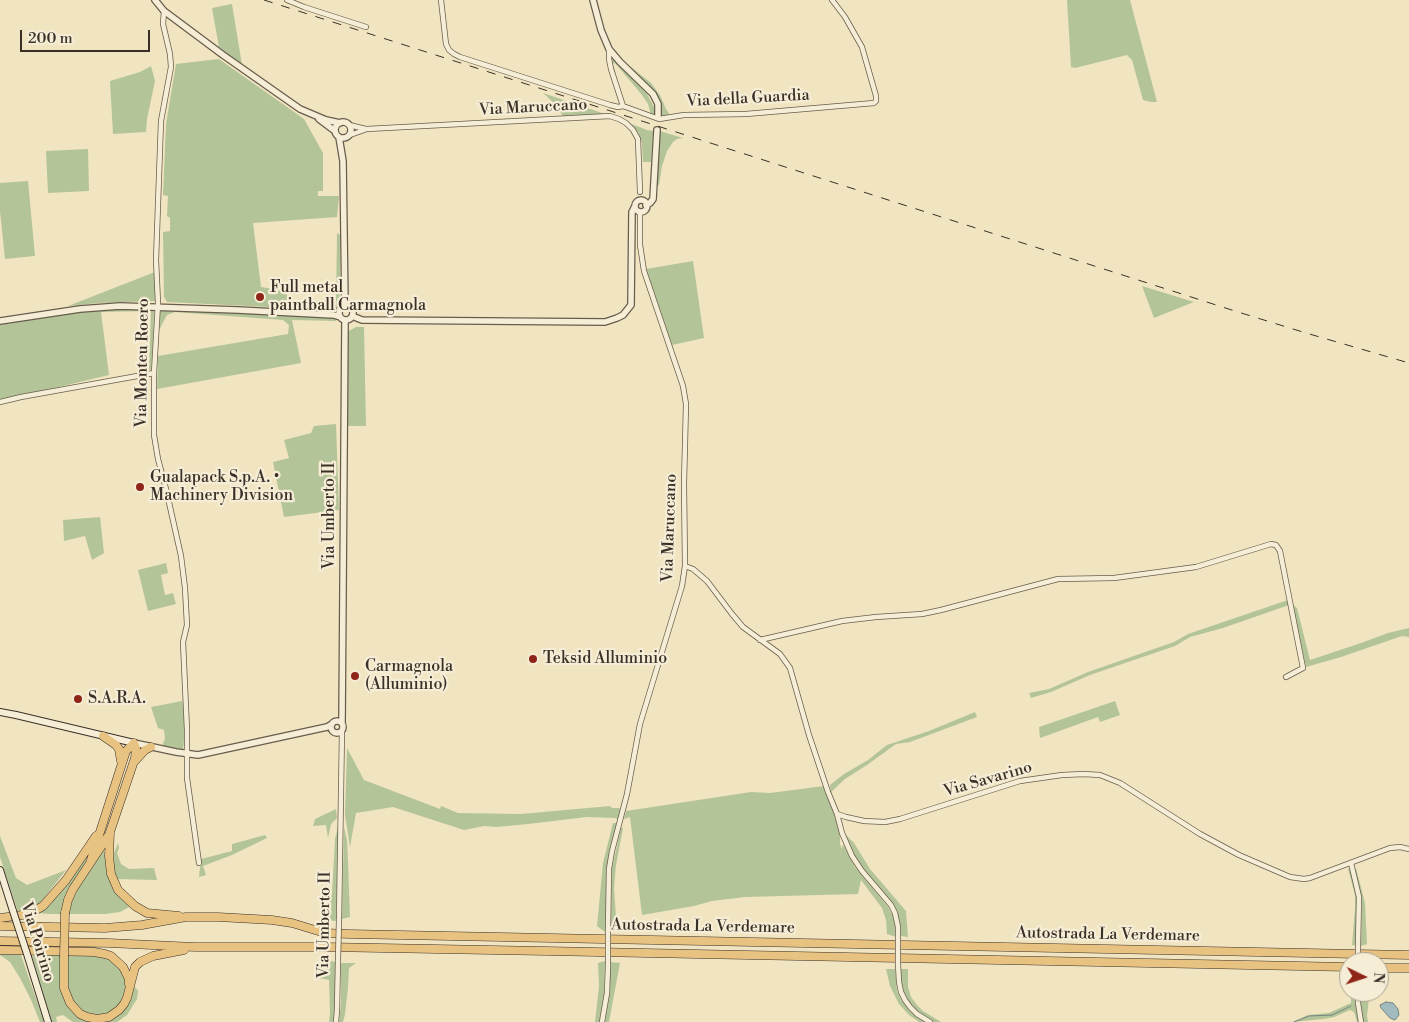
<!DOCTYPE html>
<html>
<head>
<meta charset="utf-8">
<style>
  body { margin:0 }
  #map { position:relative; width:1409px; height:1022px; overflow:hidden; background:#f1e4c0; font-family:"Libre Bodoni",serif }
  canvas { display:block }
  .north { position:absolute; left:1339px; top:952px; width:50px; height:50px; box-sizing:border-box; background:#f6edd6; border:1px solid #aba190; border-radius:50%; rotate:94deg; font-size:14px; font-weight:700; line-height:20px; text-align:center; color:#3a3027 }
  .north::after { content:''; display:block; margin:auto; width:18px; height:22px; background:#8f2418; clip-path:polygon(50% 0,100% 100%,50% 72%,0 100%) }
  .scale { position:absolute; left:20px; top:30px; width:130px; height:22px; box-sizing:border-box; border:2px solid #3a3027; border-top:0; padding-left:6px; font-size:15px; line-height:18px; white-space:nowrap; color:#3a3027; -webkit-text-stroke:4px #f6edd6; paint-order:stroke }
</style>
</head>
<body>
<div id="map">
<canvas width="1409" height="1022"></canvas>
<div class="north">N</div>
<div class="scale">200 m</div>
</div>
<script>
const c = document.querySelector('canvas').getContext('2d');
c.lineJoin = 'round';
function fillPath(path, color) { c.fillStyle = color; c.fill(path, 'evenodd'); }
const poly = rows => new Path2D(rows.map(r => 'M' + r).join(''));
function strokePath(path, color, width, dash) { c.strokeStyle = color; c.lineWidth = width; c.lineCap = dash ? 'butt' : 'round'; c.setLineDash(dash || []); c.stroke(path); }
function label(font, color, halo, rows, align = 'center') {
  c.font = font + ' "Libre Bodoni",serif'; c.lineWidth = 4.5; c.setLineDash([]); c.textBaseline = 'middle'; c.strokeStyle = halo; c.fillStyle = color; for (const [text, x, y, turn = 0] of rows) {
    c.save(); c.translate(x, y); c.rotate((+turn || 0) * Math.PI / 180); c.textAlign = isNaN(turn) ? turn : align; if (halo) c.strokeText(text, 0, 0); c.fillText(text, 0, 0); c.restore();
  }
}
fillPath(poly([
  [1067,0,1130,0,1157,102,1151,102,1143,100,1132,60,1127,55,1075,68,1071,67],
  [232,4,242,65,219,47,212,8],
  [219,59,304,119,323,153,323,191,318,191,318,196,339,196,337,217,253,223,261,287,286,291,289,304,336,305,337,233,340,235,340,304,335,309,289,308,288,305,288,308,167,302,164,297,163,232,170,231,170,218,167,216,168,196,163,195,166,124,176,64],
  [614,59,647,94,655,109,655,116,651,115,648,104,642,95,615,63,613,64,616,75,614,74,612,60],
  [151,66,155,81,147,119,146,132,113,134,110,81,140,72],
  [631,67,651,83,660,95,666,109,670,115,661,117,661,109,659,100,629,68],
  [543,93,605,114,563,116,555,104],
  [629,123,647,130,653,131,651,162,643,162,642,143,638,132],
  [660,131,683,138,677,139,673,142,667,151,662,166,659,185,657,186,656,176],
  [88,149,89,191,48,193,46,151],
  [28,181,35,256,5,259,0,211,0,183],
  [693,261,704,338,672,345,646,269],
  [155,272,155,301,99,303,68,306],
  [1142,286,1194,302,1154,318],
  [144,308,152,309,154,312,153,347,151,369,150,370,149,369,151,311,101,312,109,375,0,401,0,325,65,313,100,309],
  [164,308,331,316,336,318,336,321,292,320,301,363,157,389,158,356,288,334,289,325,283,320,175,312,167,315,159,330,160,312],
  [356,327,364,327,366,426,347,426,347,332],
  [336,424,339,510,284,517,273,462,289,458,284,440,311,433,314,426],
  [100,517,104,553,92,560,85,536,64,541,63,520],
  [166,563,168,573,161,575,165,595,173,593,176,604,148,611,138,570],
  [1288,600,1289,605,1223,628,1190,637,1175,646,1090,675,1051,692,1031,698,1029,693,1049,689,1088,672,1174,642,1188,634],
  [1292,604,1297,608,1310,660,1361,643,1388,633,1409,628,1409,637,1402,636,1341,657,1306,667],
  [182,701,186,722,183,750,162,746,165,739,164,730,158,728,151,707],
  [1115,701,1120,715,1100,722,1098,717,1040,738,1039,727],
  [975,712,977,717,910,742,896,744,867,765,845,779,831,792,830,785,844,774,868,760,887,745,929,731],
  [347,748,364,780,440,809,441,806,458,813,521,814,610,806,612,808,619,808,621,810,621,814,619,820,615,818,587,817,528,824,497,827,484,826,464,830,393,807,356,813,350,847,345,815],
  [824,786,840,830,840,844,842,849,843,844,855,867,888,907,896,921,896,937,887,934,886,920,882,908,861,880,858,894,745,897,712,901,694,906,642,915,630,817,624,819,626,811,751,792,770,793],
  [336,809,337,818,331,824,328,838,326,825,313,826,315,819],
  [613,823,618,823,610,853,605,932,597,926,603,863],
  [338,827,339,827,336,921,324,920,323,916,332,894,335,839],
  [344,827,347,840,348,862,350,917,342,919],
  [621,828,623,828,616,865,614,888,617,931,611,931,612,868],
  [845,834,854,843,870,869,906,911,908,937,901,936,897,911,857,861],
  [265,835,267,838,232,855,203,866,206,875,199,877,201,859,232,851,232,844],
  [0,836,16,878,27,885,66,870,41,902,30,911,18,912,0,857],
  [118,843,119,848,117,853,121,864,129,869,154,868,157,880,116,879,113,863,114,853],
  [90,850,90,853,82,869,69,889,64,900,62,914,49,914,37,913,51,903,79,868],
  [104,851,119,895,131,906,120,912,106,914,68,914,70,900,101,852],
  [1356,868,1365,903,1367,944,1361,946,1362,901,1355,870],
  [1348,869,1350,869,1357,895,1358,946,1352,945,1355,909,1355,895],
  [0,954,21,955,44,1022,40,1022,31,1000,20,978,10,962,0,955],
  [61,954,62,991,65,1000,70,1009,79,1017,86,1021,95,1022,113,1018,133,988,135,987,138,991,137,999,127,1015,117,1022,73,1022,63,1015,56,1017,57,1022,52,1022,32,956],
  [68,954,93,955,105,957,114,962,121,969,126,978,127,987,122,1003,111,1013,103,1016,93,1016,85,1014,71,1001,66,983],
  [331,961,336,962,335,1005,334,1022,329,1022,330,1014,329,980,319,978],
  [605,961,604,996,600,1022,595,1022,599,986,598,963],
  [610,962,620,963,609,1022,605,1022,609,988],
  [341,963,356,963,349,968,348,988,345,1014,343,1022,339,1022,341,1003],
  [886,969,895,969,897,991,902,1001,910,1011,925,1022,919,1022,909,1015,899,1004,890,986],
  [900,969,908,969,908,987,911,997,917,1005,923,1011,941,1022,933,1022,924,1017,915,1009,908,1000,901,987],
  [1351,992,1357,992,1360,1022,1357,1022,1354,1012,1350,1010,1334,1017,1324,1019,1292,1022,1308,1015,1329,1013,1351,1003],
  [1360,992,1375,992,1369,998,1367,1016,1368,1022,1363,1022,1361,1009]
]), '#b3c598');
const water = poly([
  [1386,1002,1393,1003,1398,1009,1399,1015,1395,1020,1390,1018,1381,1008,1380,1005,1386,1002]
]);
fillPath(water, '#a1bbbe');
strokePath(water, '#788382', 1);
strokePath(poly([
  [1294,1022,1309,1016,1332,1015,1351,1006]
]), '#788382', 1);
const minor = poly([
  [287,0,304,7,366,27],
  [441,0,446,44,449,50,454,54,460,57,610,105,618,107,623,106],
  [164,11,163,24,170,54,171,67,161,121,156,260,158,303,154,373,154,435,158,459,166,489,181,556,185,588,187,625,183,642,187,730,187,778,199,863],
  [609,49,609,59,611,69,623,106,659,119,684,115,746,114,874,103,876,101,876,96,862,47,845,17,832,0],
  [349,125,366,129],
  [350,135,367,129,610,116,619,119,626,123,633,130,638,139,640,192],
  [0,402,21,397,154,373],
  [685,566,693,569,707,581,732,614,743,627,780,654,790,668,809,735,828,792,837,814,846,817,864,821,885,822,900,819,1020,781,1062,775,1084,774,1100,775,1120,783,1200,834,1239,855,1290,877,1304,879,1310,878,1390,848,1400,847,1409,849],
  [760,640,842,621,876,617,922,614,941,610,1058,579,1114,578,1196,567,1271,544,1276,545,1280,551,1303,668,1286,677],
  [837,814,842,833,852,856,862,871,891,905,895,913,898,927,898,937],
  [1351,863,1359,897,1358,946],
  [339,920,342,730],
  [608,931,609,869,612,851,627,794,640,724,682,586,685,566,684,484,686,404,683,386,644,271,640,245,640,212],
  [898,964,899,982,901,992,905,1000,910,1007,917,1014,930,1022],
  [1358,992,1358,1003,1361,1022],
  [336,1022,337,1010,338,960],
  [602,1022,607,993,608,966]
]);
const tertiary = poly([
  [155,0,164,11,223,55,300,109,326,120,340,123],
  [593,0,601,30,609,49,620,62,653,94,658,104,658,116],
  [319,119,335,131],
  '335 130a8 8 0 1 1 16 0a8 8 0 1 1-16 0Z',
  [339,137,343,161,345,306],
  '635 206a6 6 0 1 1 12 0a6 6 0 1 1-12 0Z',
  [646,205,650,203,653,199,657,130],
  '339 313a7 7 0 1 1 14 0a7 7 0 1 1-14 0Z',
  [352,316,362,320,605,322,617,318,623,315,631,305,632,212,635,206],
  [0,321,80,309,120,306,238,310,334,315,340,317],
  '331 727a6 6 0 1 1 12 0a6 6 0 1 1-12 0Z',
  [342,723,345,320],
  [134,743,176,752,198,755,327,727,332,724]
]);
const secondary = poly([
  [0,712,16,715,134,743],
  [0,870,13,911],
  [28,957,48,1022]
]);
const motorway = poly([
  [103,736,116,745,119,749,121,761],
  [134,762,145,750,151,747],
  [91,860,126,751,134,743,136,748,135,758,110,832,109,856,111,874,118,890,135,906,147,913,179,916],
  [65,913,68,900,73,889,110,833],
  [0,918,29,914,43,906,66,880,96,836],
  [0,926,105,928,142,925,186,917,218,917,272,920,292,923,325,933,349,934,1409,955],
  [0,941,109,943,195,947,326,947,546,951,1349,967],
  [0,950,94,952,105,954,111,956,123,967,129,979,129,984],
  [64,957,64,988,70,1003,80,1014,87,1017,97,1019,109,1017,119,1010,124,1004,127,998,135,967,140,962,153,956,184,950],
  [1379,968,1409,968]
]);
strokePath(minor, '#685d4d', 6);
strokePath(tertiary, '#685d4d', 8);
strokePath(secondary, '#3a3027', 8);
strokePath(motorway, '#3a3027', 9);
strokePath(minor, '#f6edd6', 4.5);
strokePath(tertiary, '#f6edd6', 5.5);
strokePath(secondary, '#f6edd6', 6);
strokePath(motorway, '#e8c280', 8);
strokePath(poly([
  [264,0,1238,312,1306,333,1409,363]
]), '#3a3027', 1, [9, 9]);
const minorBridge = poly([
  [338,960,339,920],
  [1358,962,1358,946],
  [898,964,898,937],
  [608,966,608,931]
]);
const secondaryBridge = poly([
  [13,911,28,957]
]);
const motorwayBridge = poly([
  [64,957,65,913]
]);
strokePath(minorBridge, '#685d4d', 6, []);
strokePath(secondaryBridge, '#3a3027', 8, []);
strokePath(motorwayBridge, '#3a3027', 9, []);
strokePath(minorBridge, '#f6edd6', 4.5);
strokePath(secondaryBridge, '#f6edd6', 6);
strokePath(motorwayBridge, '#e8c280', 8);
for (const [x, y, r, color] of [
  [260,297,5,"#8f2418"],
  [140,487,5,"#8f2418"],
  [533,659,5,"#8f2418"],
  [355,676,5,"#8f2418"],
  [78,699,5,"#8f2418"]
]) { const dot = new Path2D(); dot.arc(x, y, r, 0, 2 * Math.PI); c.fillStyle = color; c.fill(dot); strokePath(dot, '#f6edd6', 2); }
label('16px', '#3a3027', '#f6edd6', [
  ["Via della Guardia",748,99,-3],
  ["Via Maruccano",533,108,-3],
  ["Via Monteu Roero",143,363,-89],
  ["Via Umberto II",330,516,-90],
  ["Via Maruccano",670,528,-88],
  ["Via Savarino",988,780,-16],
  ["Via Umberto II",325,925,-89],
  ["Autostrada La Verdemare",703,927,1],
  ["Autostrada La Verdemare",1108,935,1],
  ["Via Poirino",37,942,73]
]);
label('16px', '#3a3027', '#f6edd6', [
  ["Full metal",270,288],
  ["paintball Carmagnola",270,306],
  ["Gualapack S.p.A. •",150,478],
  ["Machinery Division",150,496],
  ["Teksid Alluminio",543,659],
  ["Carmagnola",365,667],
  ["(Alluminio)",365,685],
  ["S.A.R.A.",88,699]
], 'left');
</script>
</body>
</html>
